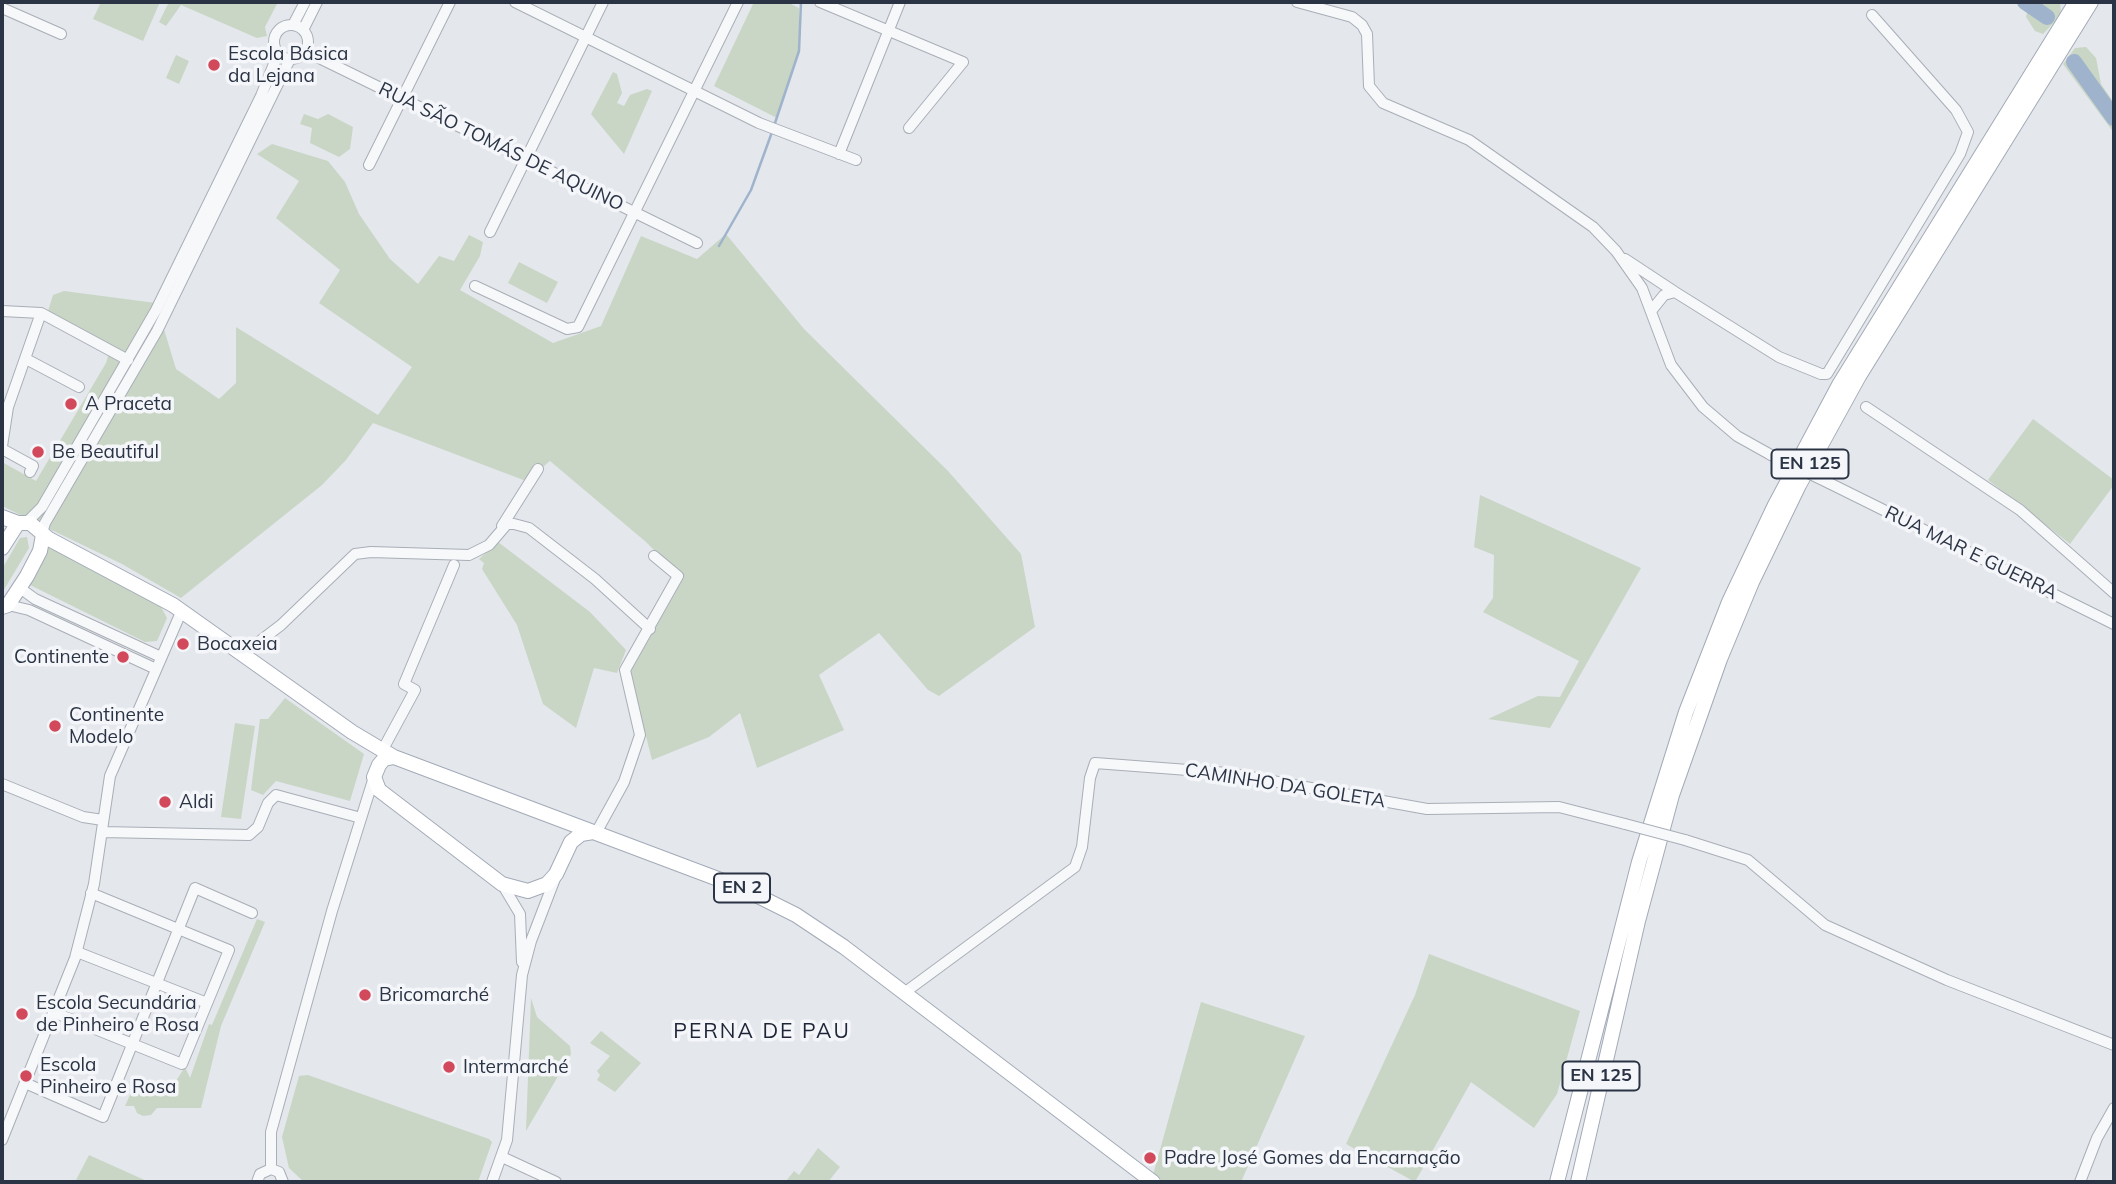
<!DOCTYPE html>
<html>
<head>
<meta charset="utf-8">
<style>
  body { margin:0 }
  #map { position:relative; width:2116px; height:1184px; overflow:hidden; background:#e4e7ec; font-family:Mulish,sans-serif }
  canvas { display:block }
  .frame { position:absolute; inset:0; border:4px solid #2b3445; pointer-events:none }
</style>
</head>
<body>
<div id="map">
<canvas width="2116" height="1184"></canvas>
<div class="frame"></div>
</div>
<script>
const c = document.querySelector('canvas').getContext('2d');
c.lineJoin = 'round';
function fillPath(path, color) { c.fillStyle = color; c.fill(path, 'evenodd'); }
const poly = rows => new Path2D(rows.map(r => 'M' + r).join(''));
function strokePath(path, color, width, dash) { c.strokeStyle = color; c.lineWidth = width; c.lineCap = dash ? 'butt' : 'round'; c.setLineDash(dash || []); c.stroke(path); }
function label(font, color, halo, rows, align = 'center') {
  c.font = font + ' Mulish,sans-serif'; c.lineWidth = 7; c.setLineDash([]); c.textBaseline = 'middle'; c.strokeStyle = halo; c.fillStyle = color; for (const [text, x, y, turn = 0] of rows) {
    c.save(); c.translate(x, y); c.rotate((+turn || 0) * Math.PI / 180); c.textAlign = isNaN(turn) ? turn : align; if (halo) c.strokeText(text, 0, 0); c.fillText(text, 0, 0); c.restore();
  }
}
fillPath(poly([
  [101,2,160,2,143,41,93,19],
  [169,2,278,2,265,27,267,36,257,38,181,5,166,26,159,22],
  [754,2,787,2,799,8,799,51,777,118,714,86],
  [2018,2,2060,2,2061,15,2043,34,2035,31,2026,17,2028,9],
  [2086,47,2096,58,2101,84,2114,103,2114,133,2063,64,2075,48],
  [176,55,189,61,179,84,166,78],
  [613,72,617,74,622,93,617,103,624,106,630,95,647,89,652,91,624,154,591,114],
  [304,114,318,119,328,114,353,127,350,149,339,157,310,143,312,128,300,124],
  [272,144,328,161,345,182,359,214,390,259,418,284,439,256,454,261,469,235,483,242,480,256,460,290,553,343,601,326,641,236,697,259,726,234,804,329,948,471,1021,554,1035,627,939,696,928,690,879,633,819,675,844,730,757,768,740,713,709,737,652,760,630,673,683,579,646,542,550,461,526,481,373,423,346,460,322,485,181,598,122,564,2,506,2,462,36,481,106,363,111,346,48,311,53,295,64,291,156,303,176,369,219,399,236,383,236,327,378,415,412,367,319,303,340,270,276,218,299,181,257,154],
  [519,262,558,282,547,303,508,283],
  [2033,419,2114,480,2114,485,2070,544,1988,480],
  [1480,495,1641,568,1550,728,1488,719,1538,696,1560,697,1579,661,1483,612,1493,598,1494,555,1474,547],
  [27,537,29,548,2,593,2,569,20,538],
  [498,542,590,612,626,650,617,673,594,668,576,728,543,704,517,625,482,569,484,563,479,559],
  [43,544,161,607,167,618,157,641,145,642,24,582],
  [285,698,364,754,350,801,276,781,263,795,251,790,260,719,268,719],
  [235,723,255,726,241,819,221,817],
  [257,919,265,922,221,1026,201,1108,157,1108,151,1115,143,1116,137,1113,134,1106,125,1106,135,1084,167,1095,185,1067,190,1078,209,1024,212,1025],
  [1429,954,1580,1011,1557,1094,1534,1128,1471,1082,1415,1182,1346,1144,1415,995],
  [531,998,537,1017,570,1046,571,1054,526,1131],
  [1201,1002,1305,1036,1241,1182,1165,1182,1153,1175],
  [601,1031,641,1063,615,1092,597,1080,600,1075,597,1071,610,1056,590,1043],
  [308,1075,489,1139,492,1142,478,1182,304,1182,289,1168,282,1137,299,1076],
  [818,1148,840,1167,828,1182,787,1180,794,1171,799,1175],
  [89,1155,149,1182,75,1182]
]), '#c9d6c5');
strokePath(poly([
  [774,126,799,51,801,2],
  [719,246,751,190,772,132]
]), '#9fb4cc', 2.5);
strokePath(poly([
  [2025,2,2047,17],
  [2074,62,2114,118]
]), '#9fb4cc', 16);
const minor = poly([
  [515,2,759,123,856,160],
  [820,2,963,62,909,128],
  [1297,2,1352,17,1362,25,1367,34,1369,86,1383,103,1469,140,1593,227,1616,251,1642,288,1671,365,1703,407,1737,436,1771,455],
  [2,8,61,34],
  [293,25,305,2],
  '274 42a17 17 0 1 1 34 0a17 17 0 1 1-34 0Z',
  [303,30,317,2],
  [305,51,697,243],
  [839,154,900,2],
  [369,165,450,2],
  [490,232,603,2],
  [1625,259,1675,292],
  [475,286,567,329,578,327,738,2],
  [2,311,41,313,128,360],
  [1651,311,1664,295,1675,292,1779,357,1821,374,1827,374,1960,154,1968,132,1956,110,1872,15],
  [26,359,79,387],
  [1866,407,2020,510,2114,593],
  [2,446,8,407,41,313],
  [2,449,33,466,30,472],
  [1829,483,2114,624],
  [27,522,42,507,156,310,261,96,278,54],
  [502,526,538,469],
  [42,533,45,523,157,331,290,59],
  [20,588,35,599,161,657],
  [8,605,29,610,156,669],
  [243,654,281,625,355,554,371,552,469,555,489,545,507,524,514,524,529,528,595,579,650,629],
  [382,751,415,690,404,684,454,565],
  [2,784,83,817,103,820],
  [102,832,249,835,258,827,268,803,276,795,361,818],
  [596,833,624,782,640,735,625,670,678,576,654,556],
  [1685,840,1748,860,1825,925,1947,980,2114,1045],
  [502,884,520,914,522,962],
  [77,952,207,1003],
  [904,993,1075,867,1082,847,1090,778,1095,763,1228,773,1427,809,1559,807,1625,824],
  [53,1012,182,1064,229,950,91,893],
  [25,1083,103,1117,195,888,252,913],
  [2,1140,75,958,94,884,110,776,182,610],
  [502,1157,556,1182],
  [271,1169,271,1132,332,911,374,777],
  [257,1182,260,1174,271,1169,279,1172,283,1182],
  [492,1182,507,1140,522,975,531,941,556,876],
  [2080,1182,2097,1138,2114,1108]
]);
const major = poly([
  [2,517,18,523,30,523,49,539,173,605,352,732,394,757,742,888,796,915,844,947,1153,1182],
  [2,548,18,523],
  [2,607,8,605,27,576,40,551,43,535],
  [394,757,384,759,379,765,374,777,379,790,502,884,528,891,547,884,556,874,571,842,581,834,593,832],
  [1557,1182,1639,862,1686,712,1729,602,1775,505,1839,385,2076,2],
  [1578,1182,1638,921,1672,795,1720,659,1752,582,1799,485,1859,376,2091,2]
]);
strokePath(minor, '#a9aeb7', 12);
strokePath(major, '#a3abb8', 16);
strokePath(minor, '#f7f8fa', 10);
strokePath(major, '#fff', 14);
const minorBridge = poly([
  [1771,455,1829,483],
  [1625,824,1685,840]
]);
strokePath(minorBridge, '#a9aeb7', 12, []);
strokePath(minorBridge, '#f7f8fa', 10);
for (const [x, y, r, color] of [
  [214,65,7,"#d1495b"],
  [71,404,7,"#d1495b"],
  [38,452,7,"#d1495b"],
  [183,644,7,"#d1495b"],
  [123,657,7,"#d1495b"],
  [55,726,7,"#d1495b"],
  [165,802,7,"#d1495b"],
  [365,995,7,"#d1495b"],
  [22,1014,7,"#d1495b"],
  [449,1067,7,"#d1495b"],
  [26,1076,7,"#d1495b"],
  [1150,1158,7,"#d1495b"]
]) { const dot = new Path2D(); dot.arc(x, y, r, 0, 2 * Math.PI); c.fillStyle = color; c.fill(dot); strokePath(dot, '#f4f6f9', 2.5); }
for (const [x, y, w] of [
  [1810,464,77],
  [742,888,56],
  [1601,1076,77]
]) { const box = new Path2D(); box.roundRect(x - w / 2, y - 14.5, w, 29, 5); c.fillStyle = '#f4f6f9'; c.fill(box); strokePath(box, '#2b3445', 2); }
label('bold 18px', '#2b3445', null, [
  ["EN 125",1810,464],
  ["EN 2",742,888],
  ["EN 125",1601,1076]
]);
label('19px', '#2b3445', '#f4f6f9', [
  ["Escola Básica",228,54],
  ["da Lejana",228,76],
  ["A Praceta",85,404],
  ["Be Beautiful",52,452],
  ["Bocaxeia",197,644],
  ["Continente",109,657,"right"],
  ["Continente",69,715],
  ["Modelo",69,737],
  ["Aldi",179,802],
  ["Bricomarché",379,995],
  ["Escola Secundária",36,1003],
  ["de Pinheiro e Rosa",36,1025],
  ["Escola",40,1065],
  ["Pinheiro e Rosa",40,1087],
  ["Intermarché",463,1067],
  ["Padre José Gomes da Encarnação",1164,1158]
], 'left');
label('19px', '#2b3445', '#f4f6f9', [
  ["RUA SÃO TOMÁS DE AQUINO",501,147,26],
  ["RUA MAR E GUERRA",1971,553,26],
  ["CAMINHO DA GOLETA",1285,786,9]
]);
c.letterSpacing = '2px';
label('21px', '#1d2536', '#f4f6f9', [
  ["PERNA DE PAU",762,1032]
]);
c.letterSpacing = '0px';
</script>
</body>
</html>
